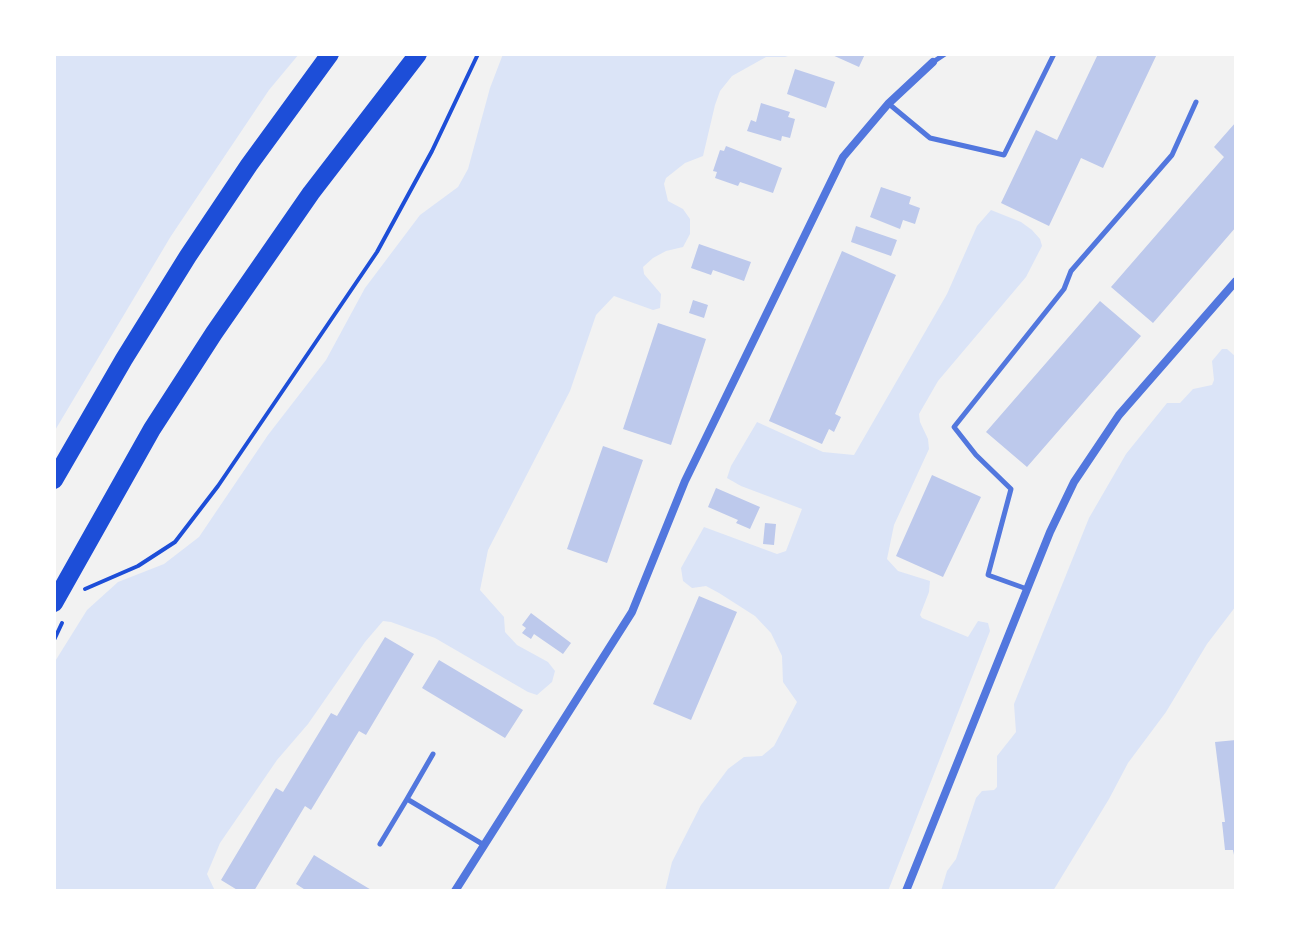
<!DOCTYPE html>
<html>
<head>
<meta charset="utf-8">
<style>
  body { margin:0 }
  #map { position:relative; width:1290px; height:945px; overflow:hidden; background:#f2f2f2; font-family:"DM Sans",sans-serif }
  canvas { display:block }
  .frame { position:absolute; inset:0; border:56px solid #fff; pointer-events:none }
</style>
</head>
<body>
<div id="map">
<canvas width="1290" height="945"></canvas>
<div class="frame"></div>
</div>
<script>
const c = document.querySelector('canvas').getContext('2d');
c.lineJoin = 'round';
function fillPath(path, color) { c.fillStyle = color; c.fill(path, 'evenodd'); }
const poly = rows => new Path2D(rows.map(r => 'M' + r).join(''));
function strokePath(path, color, width, dash) { c.strokeStyle = color; c.lineWidth = width; c.lineCap = dash ? 'butt' : 'round'; c.setLineDash(dash || []); c.stroke(path); }
fillPath(poly([
  [54,54,299,54,269,90,171,236,54,432],
  [503,54,794,54,785,57,766,57,732,76,720,91,715,105,703,156,685,163,666,178,664,184,668,201,683,209,690,219,690,234,683,247,666,251,653,258,643,267,644,274,661,294,660,308,653,310,614,296,596,315,570,391,488,550,480,590,504,617,505,632,517,645,548,662,555,671,552,682,537,695,528,692,435,638,391,622,383,621,365,642,308,724,277,760,220,843,207,874,215,891,54,891,54,663,87,610,118,582,164,564,199,537,268,435,326,360,365,288,420,215,458,187,468,169,490,88],
  [991,210,1021,222,1032,230,1040,239,1042,246,1026,277,938,381,919,414,920,422,928,439,929,449,894,525,887,559,898,571,930,581,929,592,920,615,922,618,968,637,978,621,988,623,990,631,888,891,665,891,672,862,701,805,728,769,744,757,762,756,774,746,797,702,783,682,782,656,771,633,755,616,719,593,706,586,692,588,683,581,681,568,704,527,777,554,786,551,802,509,741,486,727,478,731,466,757,422,823,452,854,455,947,294,977,226],
  [1222,349,1227,349,1236,357,1236,606,1207,644,1166,712,1128,763,1109,799,1053,891,941,891,947,871,956,859,976,798,982,791,994,790,997,787,997,756,1016,732,1014,704,1089,518,1126,454,1167,403,1180,403,1193,389,1212,385,1214,380,1212,361]
]), '#dbe4f7');
fillPath(poly([
  [830,54,865,54,859,67],
  [1098,54,1157,54,1103,168,1081,158,1049,226,1001,203,1036,130,1057,140],
  [795,69,835,82,826,108,787,94],
  [761,103,790,112,788,117,795,119,790,138,782,136,781,141,747,131,751,120,756,122],
  [1236,122,1236,227,1153,323,1111,287,1224,157,1214,147],
  [726,146,782,168,773,193,740,182,738,186,715,178,717,172,713,171,720,150,724,151],
  [881,187,911,197,909,204,920,208,915,224,903,220,900,229,870,217],
  [856,226,897,240,891,256,851,242],
  [699,244,751,262,744,281,713,270,711,275,691,268],
  [842,251,896,275,835,414,841,417,834,432,829,429,822,444,769,421],
  [693,300,708,305,704,318,689,313],
  [1100,301,1141,336,1027,467,986,432],
  [658,323,706,339,671,445,623,429],
  [603,446,643,460,607,563,567,549],
  [932,475,981,497,943,577,896,556],
  [716,488,760,507,750,529,736,523,738,520,708,507],
  [765,523,776,524,774,545,763,544],
  [699,596,737,612,691,720,653,704],
  [531,613,571,643,563,654,534,634,531,639,522,633,526,628,522,625],
  [385,637,414,654,366,735,359,731,311,810,305,806,254,891,239,891,221,880,276,788,283,792,331,713,337,716],
  [439,660,523,710,505,738,422,688],
  [1236,740,1236,855,1234,855,1233,850,1225,850,1222,822,1225,822,1215,742],
  [314,855,353,879,373,891,307,891,296,884]
]), '#bdc9ec');
strokePath(poly([
  [85,589,138,566,175,542,218,486,377,252,432,151,478,54],
  [54,640,62,623]
]), '#1d4ed8', 4);
strokePath(poly([
  [933,62,945,54],
  [889,104,930,138,1004,155,1054,54],
  [1027,589,988,575,1011,489,976,455,954,427,1064,289,1071,271,1172,155,1196,102],
  [433,754,407,799,484,845],
  [380,844,407,799]
]), '#5277de', 5);
strokePath(poly([
  [455,891,632,612,685,481,843,157,888,104,933,62],
  [906,891,1050,532,1074,482,1119,415,1236,281]
]), '#5277de', 8);
strokePath(poly([
  [54,480,124,359,188,256,249,165,330,54],
  [54,603,152,429,214,333,311,193,418,54]
]), '#1d4ed8', 18);
</script>
</body>
</html>
